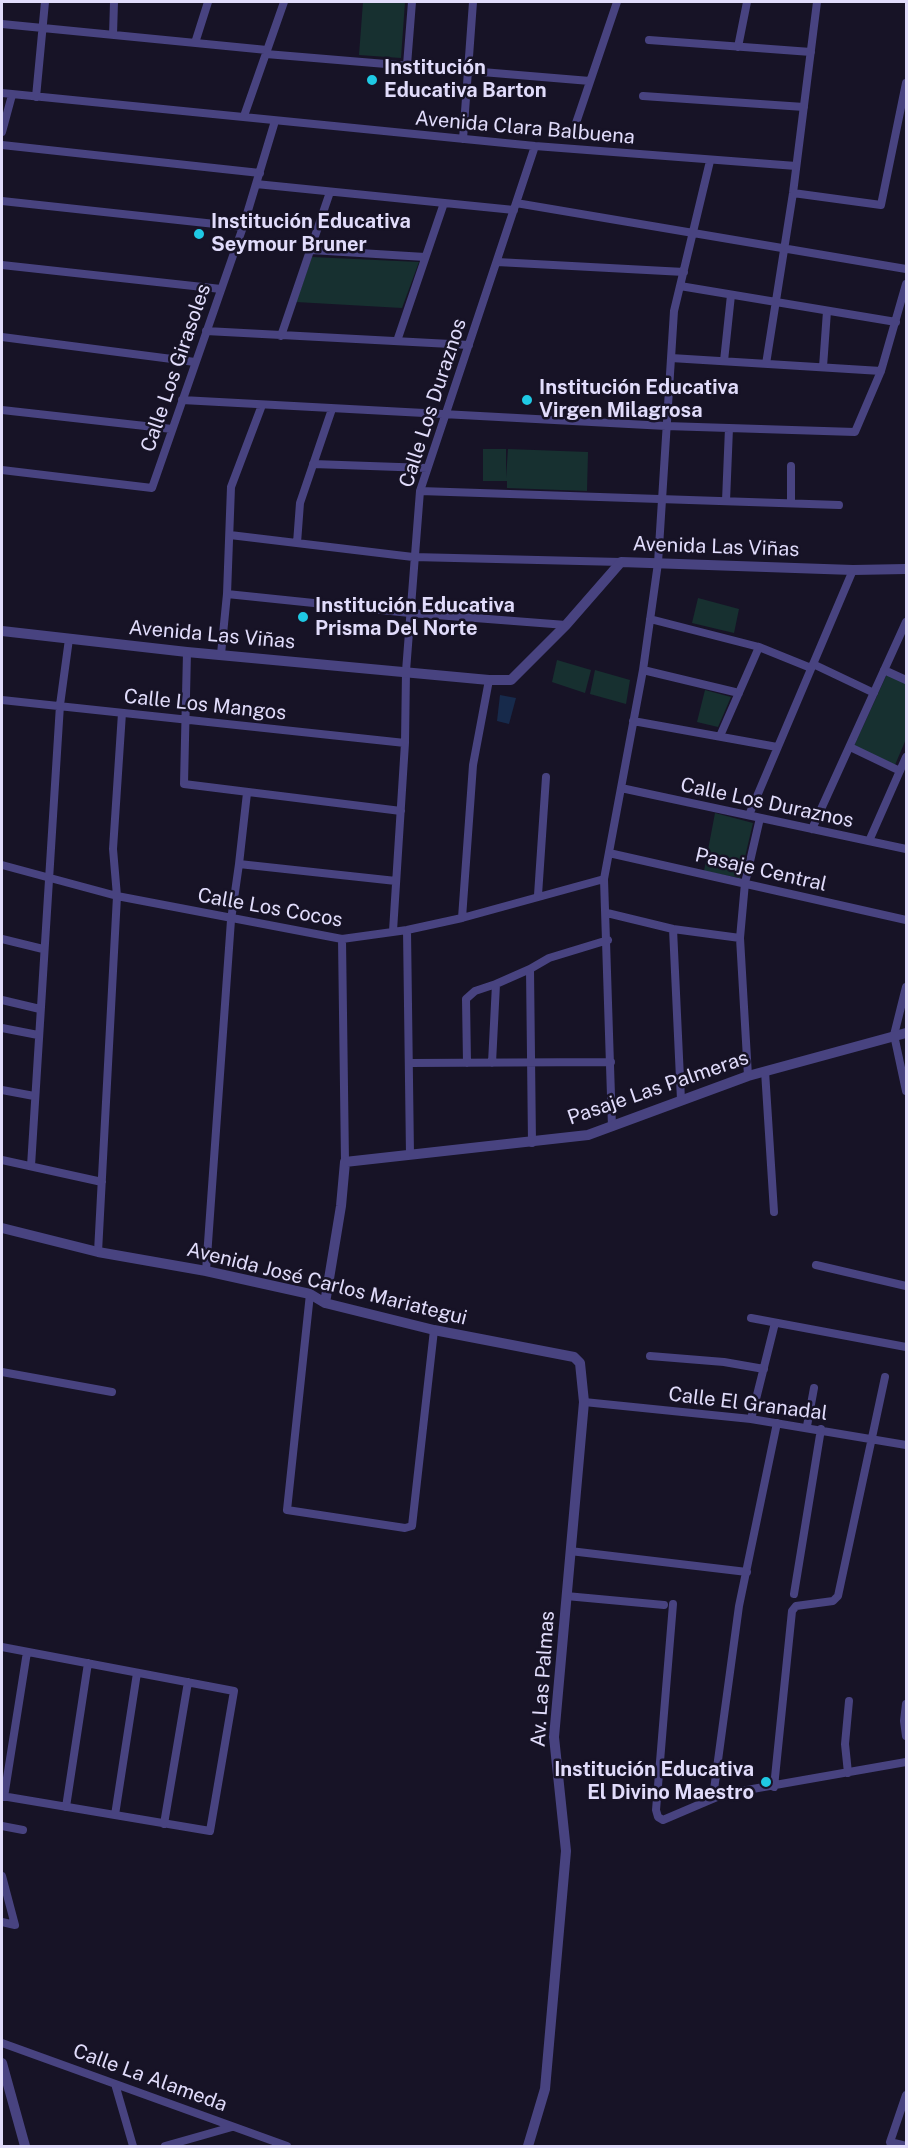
<!DOCTYPE html>
<html>
<head>
<meta charset="utf-8">
<style>
  body { margin:0 }
  #map { position:relative; width:908px; height:2148px; overflow:hidden; background:#171326; font-family:"Public Sans",sans-serif }
  canvas { display:block }
  .frame { position:absolute; inset:0; border:3px solid #e1dcfb; pointer-events:none }
</style>
</head>
<body>
<div id="map">
<canvas width="908" height="2148"></canvas>
<div class="frame"></div>
</div>
<script>
const c = document.querySelector('canvas').getContext('2d');
c.lineJoin = 'round';
function fillPath(path, color) { c.fillStyle = color; c.fill(path, 'evenodd'); }
const poly = rows => new Path2D(rows.map(r => 'M' + r).join(''));
function strokePath(path, color, width, dash) { c.strokeStyle = color; c.lineWidth = width; c.lineCap = dash ? 'butt' : 'round'; c.setLineDash(dash || []); c.stroke(path); }
function label(font, color, halo, rows, align = 'center') {
  c.font = font + ' "Public Sans",sans-serif'; c.lineWidth = 5; c.setLineDash([]); c.textBaseline = 'middle'; c.strokeStyle = halo; c.fillStyle = color; for (const [text, x, y, turn = 0] of rows) {
    c.save(); c.translate(x, y); c.rotate((+turn || 0) * Math.PI / 180); c.textAlign = isNaN(turn) ? turn : align; if (halo) c.strokeText(text, 0, 0); c.fillText(text, 0, 0); c.restore();
  }
}
fillPath(poly([
  [363,2,405,2,401,58,359,55],
  [312,257,419,262,402,308,296,302],
  [483,449,506,449,506,478,508,449,588,452,587,491,507,488,507,481,483,481],
  [698,598,739,609,734,633,692,623],
  [557,660,591,670,585,693,552,682],
  [595,670,630,680,626,704,590,694],
  [887,674,906,683,906,739,895,765,854,746],
  [705,690,731,697,718,727,697,722],
  [715,813,753,823,740,878,704,871]
]), '#173030');
fillPath(poly([
  [500,695,516,698,509,724,497,721]
]), '#172a4b');
strokePath(poly([
  [2,24,267,50],
  [113,35,114,2],
  [649,40,811,52],
  [195,43,208,2],
  [738,47,747,2],
  [266,54,590,81],
  [407,65,412,2],
  [2,93,535,146,796,166],
  [643,96,804,107],
  [36,97,45,2],
  [244,116,284,2],
  [576,123,617,2],
  [2,132,12,95],
  [463,139,473,2],
  [2,145,260,173],
  [256,184,514,210],
  [793,193,881,205,906,83],
  [2,201,243,227],
  [516,203,906,269],
  [311,250,425,257],
  [497,262,684,272],
  [2,265,221,289],
  [680,286,896,322],
  [206,331,469,345],
  [281,336,330,192],
  [2,337,195,362],
  [397,341,444,203],
  [671,358,881,371],
  [724,361,731,295],
  [766,364,793,193,817,2],
  [823,367,827,311],
  [182,400,666,426,855,432,881,371,906,284],
  [2,410,172,429],
  [313,464,427,468],
  [2,470,152,488,243,227,275,121],
  [420,491,839,505],
  [726,501,729,428],
  [791,503,791,466],
  [230,535,413,557,621,562],
  [297,543,300,503,332,409],
  [227,594,410,613,566,625],
  [650,619,759,647,811,668],
  [187,652,184,784,401,811],
  [221,654,227,594,231,487,262,405],
  [813,664,874,693],
  [643,670,739,693],
  [884,670,906,680],
  [2,700,405,743],
  [633,721,777,747],
  [720,736,759,647],
  [850,747,900,771],
  [621,788,906,849],
  [247,793,239,864,396,881],
  [749,815,853,570],
  [812,829,906,622],
  [869,841,906,757],
  [609,853,906,920],
  [2,865,117,896,342,939,407,930,462,918,604,879],
  [538,895,546,777],
  [607,913,673,929,740,938],
  [462,918,473,765,489,680],
  [673,929,681,1100],
  [407,930,410,1155],
  [393,931,405,743,406,671,420,491,535,146],
  [2,939,43,949],
  [342,939,345,1162],
  [530,969,532,1143],
  [906,987,894,1035,906,1091],
  [2,1000,40,1009],
  [2,1028,38,1035],
  [410,1063,611,1062],
  [467,1063,466,999,475,991,496,984],
  [492,1063,496,984,530,969,549,958,608,940],
  [765,1071,774,1212],
  [748,1076,740,938,745,883,760,818],
  [2,1090,34,1096],
  [612,1127,604,879,643,670,658,563,674,311,710,161],
  [2,1160,102,1182],
  [31,1166,60,705,69,639],
  [98,1252,117,896,113,849,122,713],
  [816,1265,906,1286],
  [206,1271,231,920,239,864],
  [310,1294,287,1510,405,1528,412,1526,434,1330],
  [751,1318,906,1347],
  [650,1356,724,1362,764,1369],
  [2,1372,112,1392],
  [584,1402,751,1419,906,1445],
  [751,1419,775,1323],
  [807,1426,814,1388],
  [570,1551,747,1572],
  [794,1594,821,1429],
  [566,1596,664,1605],
  [673,1604,656,1810,658,1817,663,1820,724,1794,906,1762],
  [2,1647,234,1691,210,1831,2,1796],
  [906,1704,904,1721,906,1736],
  [848,1773,845,1744,849,1701],
  [774,1787,792,1611,796,1606,833,1601,838,1596,885,1377],
  [4,1797,27,1652],
  [713,1797,739,1606,777,1423],
  [66,1807,88,1663],
  [115,1815,137,1673],
  [164,1824,188,1682],
  [2,1826,23,1830],
  [2,1876,15,1925,2,1922],
  [2,2043,287,2146],
  [115,2084,133,2146],
  [906,2095,890,2142,906,2146],
  [165,2146,232,2127]
]), '#484380', 8);
strokePath(poly([
  [2,631,187,652,489,680,511,680,566,625,621,562,853,570,906,569],
  [2,1228,98,1252,206,1271,310,1294,325,1303,434,1330,574,1357,580,1363,584,1402,554,1737,566,1851,545,2089,528,2146],
  [325,1303,341,1206,345,1162,588,1135,748,1076,906,1033],
  [2,2063,25,2146]
]), '#484380', 10);
for (const [x, y, r, color] of [
  [372,80,6,"#1fc9e4"],
  [199,234,6,"#1fc9e4"],
  [527,400,6,"#1fc9e4"],
  [303,617,6,"#1fc9e4"],
  [766,1782,6,"#1fc9e4"]
]) { const dot = new Path2D(); dot.arc(x, y, r, 0, 2 * Math.PI); c.fillStyle = color; c.fill(dot); strokePath(dot, '#171326', 2); }
label('bold 20px', '#e1dcfb', '#171326', [
  ["Institución",384,68],
  ["Educativa Barton",384,91],
  ["Institución Educativa",211,222],
  ["Seymour Bruner",211,245],
  ["Institución Educativa",539,388],
  ["Virgen Milagrosa",539,411],
  ["Institución Educativa",315,606],
  ["Prisma Del Norte",315,629],
  ["Institución Educativa",754,1770,"right"],
  ["El Divino Maestro",754,1793,"right"]
], 'left');
label('20px', '#e1dcfb', '#171326', [
  ["Avenida Clara Balbuena",525,128,5],
  ["Calle Los Girasoles",176,368,-71],
  ["Calle Los Duraznos",433,403,-72],
  ["Avenida Las Viñas",716,547,2],
  ["Avenida Las Viñas",212,635,5],
  ["Calle Los Mangos",205,705,6],
  ["Calle Los Duraznos",767,803,12],
  ["Pasaje Central",761,870,13],
  ["Calle Los Cocos",270,908,10],
  ["Pasaje Las Palmeras",658,1088,-19],
  ["Avenida José Carlos Mariategui",327,1284,14],
  ["Calle El Granadal",748,1404,7],
  ["Av. Las Palmas",543,1679,-86],
  ["Calle La Alameda",150,2078,20]
]);
</script>
</body>
</html>
